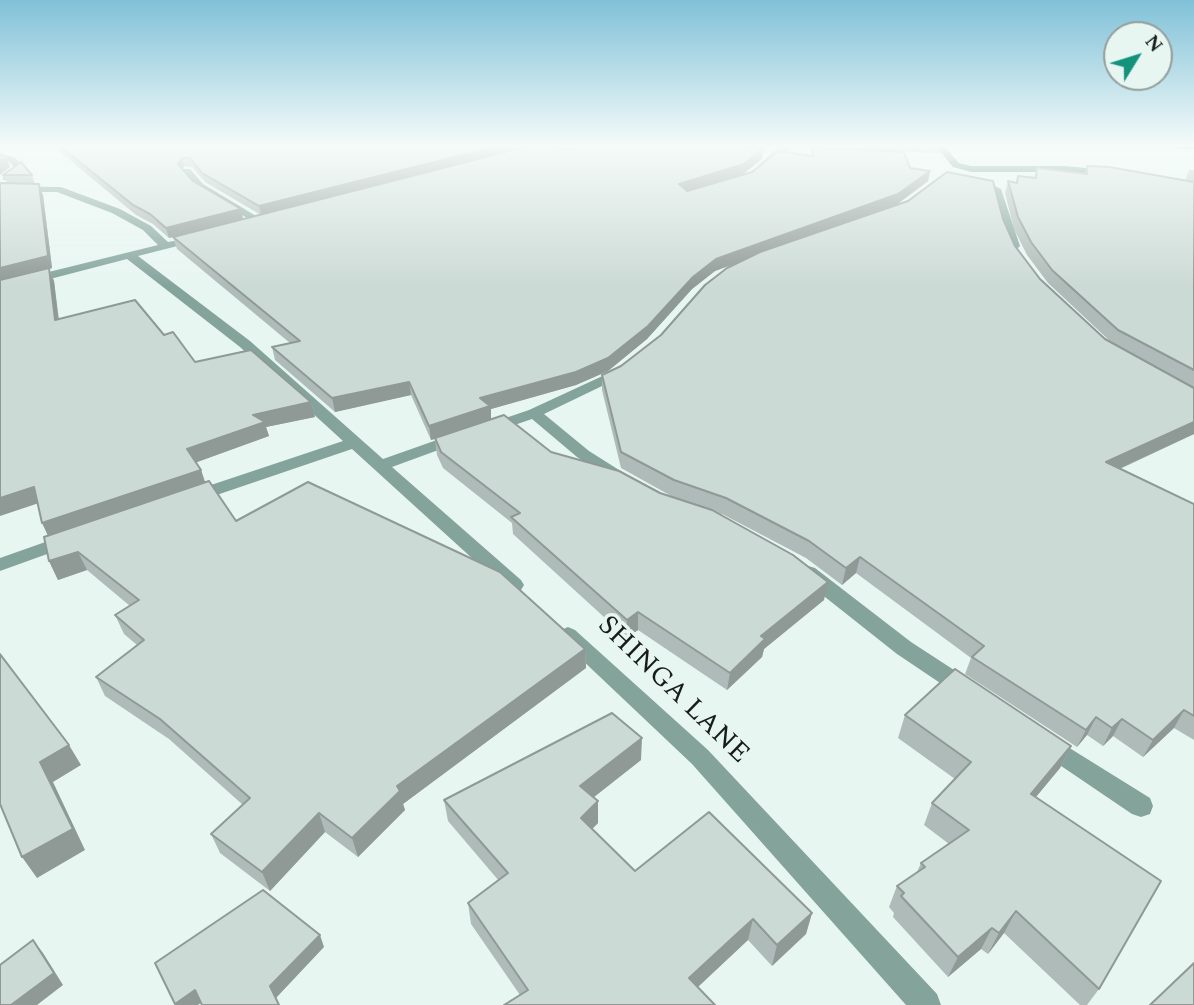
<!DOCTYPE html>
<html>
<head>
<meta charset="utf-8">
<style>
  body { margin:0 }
  #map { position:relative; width:1194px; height:1005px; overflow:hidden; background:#e8f6f2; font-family:Spectral,serif }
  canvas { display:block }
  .north { position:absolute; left:1103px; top:21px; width:70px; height:70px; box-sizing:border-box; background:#e8f6f2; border:2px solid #949f9c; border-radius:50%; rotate:52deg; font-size:19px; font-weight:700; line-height:28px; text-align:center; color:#171c1a }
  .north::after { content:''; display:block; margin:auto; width:24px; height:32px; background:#13937c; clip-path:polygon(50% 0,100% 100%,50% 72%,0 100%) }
</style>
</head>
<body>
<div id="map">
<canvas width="1194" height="1005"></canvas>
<div class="north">N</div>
</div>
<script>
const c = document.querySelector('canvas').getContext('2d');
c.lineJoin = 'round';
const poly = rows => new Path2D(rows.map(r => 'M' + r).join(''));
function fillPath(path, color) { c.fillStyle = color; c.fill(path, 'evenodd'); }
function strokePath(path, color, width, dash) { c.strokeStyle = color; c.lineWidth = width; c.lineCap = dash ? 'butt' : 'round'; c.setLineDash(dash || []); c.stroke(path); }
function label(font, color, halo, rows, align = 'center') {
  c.font = font + ' Spectral,serif'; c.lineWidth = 7; c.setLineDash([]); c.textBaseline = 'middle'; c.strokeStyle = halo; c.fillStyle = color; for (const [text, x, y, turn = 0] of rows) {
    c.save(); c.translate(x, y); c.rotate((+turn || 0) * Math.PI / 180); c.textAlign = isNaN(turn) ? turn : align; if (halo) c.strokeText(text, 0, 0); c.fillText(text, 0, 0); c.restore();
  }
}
fillPath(poly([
  [795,146,766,168,758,166,779,147,795,146],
  [835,146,901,146,944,147,948,150,944,153,839,149,835,146],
  [0,154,14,157,25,167,9,180,3,180,3,176,14,167,8,161,0,160,0,154],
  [184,169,190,169,203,184,266,222,257,224,197,188,182,171,184,169],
  [971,178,977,178,1001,189,1020,246,1018,248,1008,246,992,191,971,182,971,178],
  [0,186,61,187,120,209,151,226,168,242,201,236,201,240,138,256,250,341,383,459,451,435,463,435,465,438,463,441,392,467,521,580,524,585,521,590,507,590,352,449,199,501,187,501,184,497,187,493,343,441,240,347,127,259,0,292,0,284,158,245,143,230,112,213,57,192,0,192,0,186],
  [622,367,629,371,627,374,544,414,589,451,627,475,629,479,627,483,615,483,577,457,532,419,491,433,483,428,485,425,529,410,622,367],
  [68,534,75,536,77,540,75,544,0,571,0,558,68,534],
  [808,566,815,568,911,642,974,683,977,689,974,695,966,698,958,695,897,654,801,578,798,573,801,568,808,566],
  [568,627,575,630,708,750,937,994,941,1005,906,1005,692,764,561,640,558,635,561,630,568,627],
  [1047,734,1150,798,1153,806,1150,814,1141,817,1132,814,1039,751,1035,744,1039,737,1047,734]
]), '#84a49b');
fillPath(poly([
  [936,146,944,146,959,163,971,166,1065,166,1108,170,1113,173,1108,176,1065,172,971,172,953,167,936,146]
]), '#4d7e71');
fillPath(poly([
  [1175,146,1194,146,1194,149,1179,149,1175,146]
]), '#1f6354');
fillPath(poly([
  [53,146,524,146,524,147,569,150,763,149,762,159,743,174,709,185,811,156,812,148,910,168,930,171,928,181,896,205,839,225,1003,219,1015,246,1040,279,1105,339,1112,343,1048,283,1027,255,1014,229,1005,193,1008,181,1016,183,1018,176,1034,177,1037,168,1085,174,1087,166,1185,181,1189,170,1194,170,1194,434,1120,469,1194,504,1194,740,1174,728,1143,757,1113,736,1103,746,1087,735,1077,747,965,674,971,658,856,573,842,585,806,558,724,515,673,497,621,468,602,390,602,375,621,366,661,335,744,260,715,271,692,289,647,339,608,371,576,385,491,409,491,419,824,600,764,649,762,657,727,690,638,630,627,638,513,534,512,523,443,468,437,455,435,439,431,440,411,395,335,412,275,360,272,347,290,343,177,249,173,237,261,215,205,182,192,167,184,166,182,169,193,181,241,209,243,219,169,238,153,224,136,215],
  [3,175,32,175,35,184,43,195,52,268,49,269,54,281,59,319,164,335,195,362,311,402,315,417,266,427,269,436,196,462,201,470,205,482,236,521,585,649,586,668,403,804,405,810,358,857,325,832,270,891,220,853,211,834,243,805,169,739,105,696,96,677,137,645,124,634,115,615,130,606,87,570,58,580,49,561,48,535,38,503,7,183],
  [905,715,1071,746,1060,768,1036,797,1099,989,1087,1005,1080,1005,1004,933,988,954,981,949,948,977,893,917,894,913,889,907,897,886,917,872,921,863,949,844,924,825,932,803,955,779,898,738],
  [641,760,594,797,598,823,592,829,635,871,812,913,806,934,772,966,748,940,698,987,520,995,471,924,468,903,499,881,448,821,444,800]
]), '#afbbb8');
fillPath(poly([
  [498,146,524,146,524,148,261,215,259,206],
  [763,149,762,159,743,174,679,195,679,184],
  [6,157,10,167,0,175,0,161],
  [182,158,184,166,180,173,178,164],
  [930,171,928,181,896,205,715,271,692,289,647,339,608,371,576,385,491,409,491,420,431,440,429,426,480,398,716,259],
  [39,184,43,195,52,268,49,269,54,281,60,333,0,281,0,268],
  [241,209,243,219,169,238,166,228],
  [409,382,411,395,335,412,332,398],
  [311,402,315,417,266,427,269,436,192,464,187,449,253,415],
  [1194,422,1194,434,1099,478,1106,462],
  [201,470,206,485,49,538,42,523],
  [34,487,42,502,0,516,0,498],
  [78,552,87,570,58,580,49,561],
  [860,557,856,573,842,585,846,568],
  [828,582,824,600,764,649,762,657,727,690,730,673,761,636],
  [638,612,638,630,627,638,627,620],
  [585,649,586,668,403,804,405,810,358,857,352,838,397,786],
  [1184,710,1174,728,1143,757,1153,740],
  [1096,717,1087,735,1077,747,1086,730],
  [1122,719,1113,736,1103,746,1112,728],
  [642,738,641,760,580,808,580,786],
  [69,745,81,765,53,782,85,850,37,878,22,857,40,762],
  [1071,746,1060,768,1020,816,1031,794],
  [598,801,598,823,581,840,581,818],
  [319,813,325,832,270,891,262,872],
  [1016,911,1004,933,988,954,999,933],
  [812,913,806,934,772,966,777,945],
  [753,919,748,940,686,998,689,978],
  [992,928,981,949,948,977,958,957],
  [320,935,324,947,276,998,270,986],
  [33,940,43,953,63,985,37,1005,11,1005],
  [195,990,202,1002,198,1005,176,1005,175,1004]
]), '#8f9996');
const building = poly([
  [60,146,498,146,259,206,202,173,190,158,182,158,178,164,193,181,241,209,166,228,150,214,133,205,60,146],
  [529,146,553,146,569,150,577,146,739,146,763,149,744,164,679,184,687,191,752,172,778,151,813,156,812,148,904,152,910,168,930,171,898,194,716,259,693,277,648,326,608,358,576,372,480,398,490,406,429,426,409,382,332,398,272,347,300,341,173,237,529,146],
  [0,154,6,157,0,161,0,154],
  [21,162,32,175,3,175,21,162],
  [1087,166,1109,167,1194,182,1194,370,1118,330,1052,270,1031,242,1018,217,1008,181,1017,183,1018,176,1036,178,1037,168,1087,174,1087,166],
  [947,172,993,181,1003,219,1015,246,1040,279,1105,339,1194,388,1194,422,1106,462,1194,504,1194,716,1184,710,1153,740,1122,719,1112,728,1096,717,1086,730,972,657,984,646,860,557,846,568,809,541,726,498,674,480,621,452,602,375,621,366,661,335,705,285,727,268,760,252,908,201,947,172],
  [0,183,39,184,48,256,0,268,0,183],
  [49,268,55,320,135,300,164,335,173,332,195,362,251,350,311,402,253,415,265,422,187,449,201,470,42,523,34,487,0,498,0,280,49,268],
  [504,415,551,452,619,471,660,493,712,510,793,555,828,582,761,636,765,639,730,673,638,612,627,620,511,517,520,513,441,452,435,438,504,415],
  [209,481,236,521,308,482,500,572,585,649,397,786,400,791,352,838,319,813,262,872,211,834,250,798,160,719,96,677,144,640,115,615,139,600,78,552,49,561,44,537,209,481],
  [0,654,69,745,40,762,73,829,22,857,0,804,0,654],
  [955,669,1071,746,1031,794,1161,881,1099,989,1016,911,999,933,992,928,958,957,901,896,904,893,897,886,925,867,921,863,969,830,932,803,971,762,905,715,955,669],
  [612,713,642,738,580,786,598,801,581,818,635,871,709,812,812,913,777,945,753,919,689,978,715,1005,504,1005,528,990,468,903,508,873,444,800,612,713],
  [263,890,320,935,270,986,279,1005,202,1005,195,990,175,1004,155,963,263,890],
  [33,940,54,973,11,1005,0,1005,0,965,33,940],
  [1194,963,1194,1005,1150,1005,1194,963]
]);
fillPath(building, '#ccdad6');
strokePath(building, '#8f9996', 2);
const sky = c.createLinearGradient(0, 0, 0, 286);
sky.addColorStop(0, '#80c1d8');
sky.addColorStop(0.51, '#f5fbf9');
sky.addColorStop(1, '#f5fbf900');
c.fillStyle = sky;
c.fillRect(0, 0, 1194, 286);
label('28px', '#171c1a', '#e8f6f2', [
  ["SHINGA LANE",672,691,44]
]);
</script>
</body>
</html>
